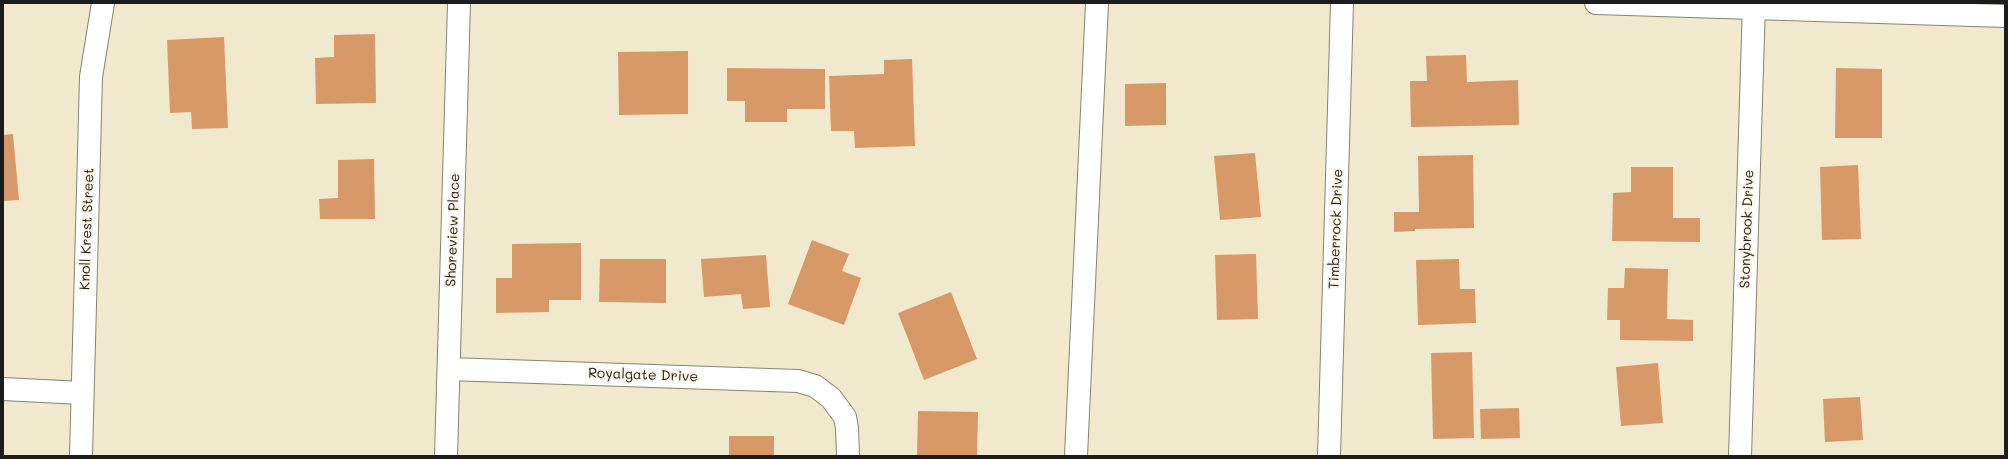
<!DOCTYPE html>
<html>
<head>
<meta charset="utf-8">
<style>
  body { margin:0 }
  #map { position:relative; width:2008px; height:459px; overflow:hidden; background:#f1e9cd; font-family:Mali,sans-serif }
  canvas { display:block }
  .frame { position:absolute; inset:0; border:4px solid #1c1c1c; pointer-events:none }
</style>
</head>
<body>
<div id="map">
<canvas width="2008" height="459"></canvas>
<div class="frame"></div>
</div>
<script>
const c = document.querySelector('canvas').getContext('2d');
c.lineJoin = 'round';
function fillPath(path, color) { c.fillStyle = color; c.fill(path, 'evenodd'); }
const poly = rows => new Path2D(rows.map(r => 'M' + r).join(''));
function strokePath(path, color, width, dash) { c.strokeStyle = color; c.lineWidth = width; c.lineCap = dash ? 'butt' : 'round'; c.setLineDash(dash || []); c.stroke(path); }
function label(font, color, halo, rows, align = 'center') {
  c.font = font + ' Mali,sans-serif'; c.lineWidth = 3.5; c.setLineDash([]); c.textBaseline = 'middle'; c.strokeStyle = halo; c.fillStyle = color; for (const [text, x, y, turn = 0] of rows) {
    c.save(); c.translate(x, y); c.rotate((+turn || 0) * Math.PI / 180); c.textAlign = isNaN(turn) ? turn : align; if (halo) c.strokeText(text, 0, 0); c.fillText(text, 0, 0); c.restore();
  }
}
fillPath(poly([
  [375,34,376,103,316,104,315,58,334,57,334,35],
  [224,37,228,128,192,129,191,112,170,113,167,40],
  [688,51,688,114,619,115,618,52],
  [1466,55,1467,82,1518,80,1519,125,1411,127,1410,81,1427,81,1426,56],
  [912,59,915,146,855,148,854,131,831,131,829,76,884,74,884,60],
  [727,68,825,69,825,109,787,109,787,122,745,122,745,101,727,101],
  [1836,68,1882,69,1882,138,1835,138],
  [1166,83,1166,125,1125,126,1125,84],
  [13,134,19,200,3,201,3,135],
  [1255,153,1261,217,1220,220,1214,156],
  [1473,155,1474,228,1415,229,1415,231,1394,232,1394,212,1419,212,1418,156],
  [374,159,375,219,320,219,319,199,338,198,338,160],
  [1858,165,1861,239,1822,240,1820,167],
  [1631,167,1673,167,1673,218,1700,218,1700,242,1612,241,1613,193,1631,192],
  [812,240,849,254,842,271,861,278,844,325,788,304],
  [581,243,581,300,549,300,549,312,496,313,496,278,512,278,512,244],
  [1256,254,1258,319,1217,320,1215,255],
  [766,255,770,307,743,309,741,294,704,297,701,259],
  [600,259,666,259,666,303,599,302],
  [1459,259,1460,289,1475,289,1476,323,1418,325,1416,260],
  [1625,268,1668,269,1667,319,1693,320,1693,341,1620,340,1620,320,1607,320,1608,288,1624,288],
  [951,292,977,359,924,380,898,313],
  [1472,352,1474,438,1433,439,1431,353],
  [1658,363,1663,423,1621,426,1616,367],
  [1860,397,1863,440,1825,442,1823,399],
  [1519,408,1520,438,1481,439,1480,409],
  [918,411,978,412,977,456,917,456],
  [729,436,774,436,774,456,729,456]
]), '#d79968');
const minor = poly([
  [1596,3,2005,16],
  [449,369,798,381,815,386,831,398,845,417,847,428,848,456],
  [3,389,82,393],
  [81,456,91,77,103,3],
  [446,456,459,3],
  [1076,456,1097,3],
  [1329,456,1342,3],
  [1740,456,1754,3]
]);
strokePath(minor, '#868274', 24);
strokePath(minor, '#fff', 22);
label('14px', '#1c1c1c', '#fcf5e5', [
  ["Knoll Krest Street",87,229,-88],
  ["Timberrock Drive",1336,229,-88],
  ["Stonybrook Drive",1747,229,-88],
  ["Shoreview Place",453,230,-88],
  ["Royalgate Drive",643,375,2]
]);
</script>
</body>
</html>
